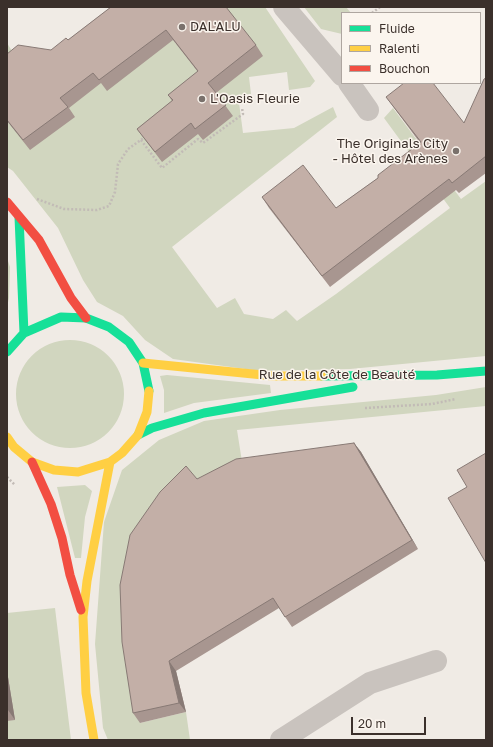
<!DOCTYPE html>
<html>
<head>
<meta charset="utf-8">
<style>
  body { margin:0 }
  #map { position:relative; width:493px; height:747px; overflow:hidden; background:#f0ebe5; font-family:"Golos Text",sans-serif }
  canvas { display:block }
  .frame { position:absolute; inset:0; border:8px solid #3b302b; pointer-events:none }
  .legend { position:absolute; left:341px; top:12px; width:140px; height:72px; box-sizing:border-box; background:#fbf5ee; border:1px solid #aea6a0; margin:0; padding:5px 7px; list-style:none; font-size:12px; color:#3b302b }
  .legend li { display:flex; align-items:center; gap:8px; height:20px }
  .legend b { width:20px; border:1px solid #aea6a0 }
  .scale { position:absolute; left:351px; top:717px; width:75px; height:18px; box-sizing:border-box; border:2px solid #3b302b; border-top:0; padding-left:5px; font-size:12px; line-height:14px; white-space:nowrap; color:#3b302b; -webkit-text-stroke:3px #fbf5ee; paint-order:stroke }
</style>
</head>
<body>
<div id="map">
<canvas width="493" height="747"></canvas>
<div class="frame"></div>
<ul class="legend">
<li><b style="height:5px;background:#16e098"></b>Fluide</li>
<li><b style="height:5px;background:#ffcf43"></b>Ralenti</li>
<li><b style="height:5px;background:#f24e42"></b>Bouchon</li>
</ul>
<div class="scale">20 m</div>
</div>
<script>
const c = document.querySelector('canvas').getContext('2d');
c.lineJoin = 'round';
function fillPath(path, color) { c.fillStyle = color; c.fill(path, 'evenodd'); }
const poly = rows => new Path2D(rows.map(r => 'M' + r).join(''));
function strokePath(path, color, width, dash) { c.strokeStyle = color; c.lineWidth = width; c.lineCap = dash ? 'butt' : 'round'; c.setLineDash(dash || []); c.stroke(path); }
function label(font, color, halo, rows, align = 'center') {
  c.font = font + ' "Golos Text",sans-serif'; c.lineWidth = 3; c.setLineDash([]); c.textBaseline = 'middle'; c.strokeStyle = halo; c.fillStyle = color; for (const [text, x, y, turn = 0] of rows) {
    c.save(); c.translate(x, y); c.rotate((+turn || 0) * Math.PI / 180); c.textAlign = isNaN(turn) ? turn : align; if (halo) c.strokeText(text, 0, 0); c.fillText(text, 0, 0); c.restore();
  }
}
fillPath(poly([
  [147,7,178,46,228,7,265,7,315,81,310,87,289,90,287,72,249,77,251,94,238,95,243,133,294,128,333,107,337,117,172,247,217,308,235,298,244,314,273,319,286,310,297,321,336,294,450,208,384,118,393,108,461,199,486,181,486,356,350,369,260,371,173,359,145,340,123,316,97,302,83,280,58,228,13,171,7,167,7,43,12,51,101,83],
  [304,7,346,7,351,13,342,13,342,34,321,29],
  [7,258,10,267,9,298,7,307],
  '16 394a54 54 0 1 1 108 0a54 54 0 1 1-108 0Z',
  [167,375,270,385,271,393,194,403,164,413,164,390,160,376],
  [486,387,486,406,237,430,243,468,140,723,186,712,190,740,108,740,103,728,95,644,104,522,122,470,159,440,204,421,280,410,436,395],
  [85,485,92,491,85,517,81,558,75,558,57,487],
  [55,608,71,740,7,740,7,613]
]), '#d1d6bf');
strokePath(poly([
  [372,13,380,7],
  [141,140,162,168,198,139,203,143,243,114,242,108],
  [37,199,64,209,97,210,109,206,115,192,118,164,128,149,145,137],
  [365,408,432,404,456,399],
  [7,477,15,485]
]), '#c2bbb6', 2.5, [2, 2]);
strokePath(poly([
  [284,7,342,75],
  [349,83,368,110],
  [281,740,370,683,436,661]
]), '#c9c3be', 22);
strokePath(poly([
  [19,217,24,333],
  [7,352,24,333,61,317,86,318,109,327,129,342,143,363,149,391],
  [322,376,437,375,486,371],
  [138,435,152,428,204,413,353,387]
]), '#16e098', 9);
strokePath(poly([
  [143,363,273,376,322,376],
  [7,437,14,447,32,462,54,470,78,472,110,462,122,453,138,435,147,412,149,391],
  [94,740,86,693,83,617,87,581,110,462]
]), '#ffcf43', 9);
strokePath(poly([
  [7,202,39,240,71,298,86,318],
  [32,462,51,504,62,538,70,575,81,610]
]), '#f24e42', 9);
fillPath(poly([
  [111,7,256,45,263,56,216,93,233,116,203,140,198,134,162,162,137,129,172,101,168,95,198,72,173,40,107,91,101,83,69,108,75,117,30,150,7,121,7,54,51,50,68,40],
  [486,78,486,173,459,193,456,190,330,287,269,208,262,197,336,208,378,178,420,143,386,97,464,123],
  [354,443,361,452,418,549,292,627,279,608,176,671,186,712,140,723,133,713,197,479],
  [7,671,15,720,7,721]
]), '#a89690');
fillPath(poly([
  [354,443,361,452,418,549,412,540],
  [169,661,176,671,186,712,179,703],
  [7,671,15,720,8,710,7,702]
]), '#887a75');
const building = poly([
  [111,7,226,7,256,45,208,83,226,105,195,129,191,123,155,152,137,129,173,100,168,95,198,71,166,30,99,80,93,73,60,98,68,107,23,140,7,120,7,54,18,45,51,50,66,38,68,40,111,7],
  [486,78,486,156,452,183,449,179,322,276,262,197,303,165,336,208,378,178,378,175,421,142,386,97,404,83,433,83,464,123,484,79,486,78],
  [354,443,412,540,285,617,273,598,169,661,179,703,133,713,122,642,120,585,130,535,160,492,186,466,197,479,236,459,354,443],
  [486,453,486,563,448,498,467,487,457,470,486,453],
  [7,702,8,710,7,711,7,702]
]);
fillPath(building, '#c3afa7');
strokePath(building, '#887a75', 1);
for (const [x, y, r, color] of [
  [182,27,4,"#7a716c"],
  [202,99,4,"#7a716c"],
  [456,151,4,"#7a716c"]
]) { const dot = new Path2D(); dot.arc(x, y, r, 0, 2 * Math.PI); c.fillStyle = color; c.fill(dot); strokePath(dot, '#fbf5ee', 1.5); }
label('13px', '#3b302b', '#fbf5ee', [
  ["DAL'ALU",190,27],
  ["L'Oasis Fleurie",210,99],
  ["The Originals City",448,144,"right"],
  ["- Hôtel des Arènes",448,159,"right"]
], 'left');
label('13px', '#3b302b', '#fbf5ee', [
  ["Rue de la Côte de Beauté",337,375]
]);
</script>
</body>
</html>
